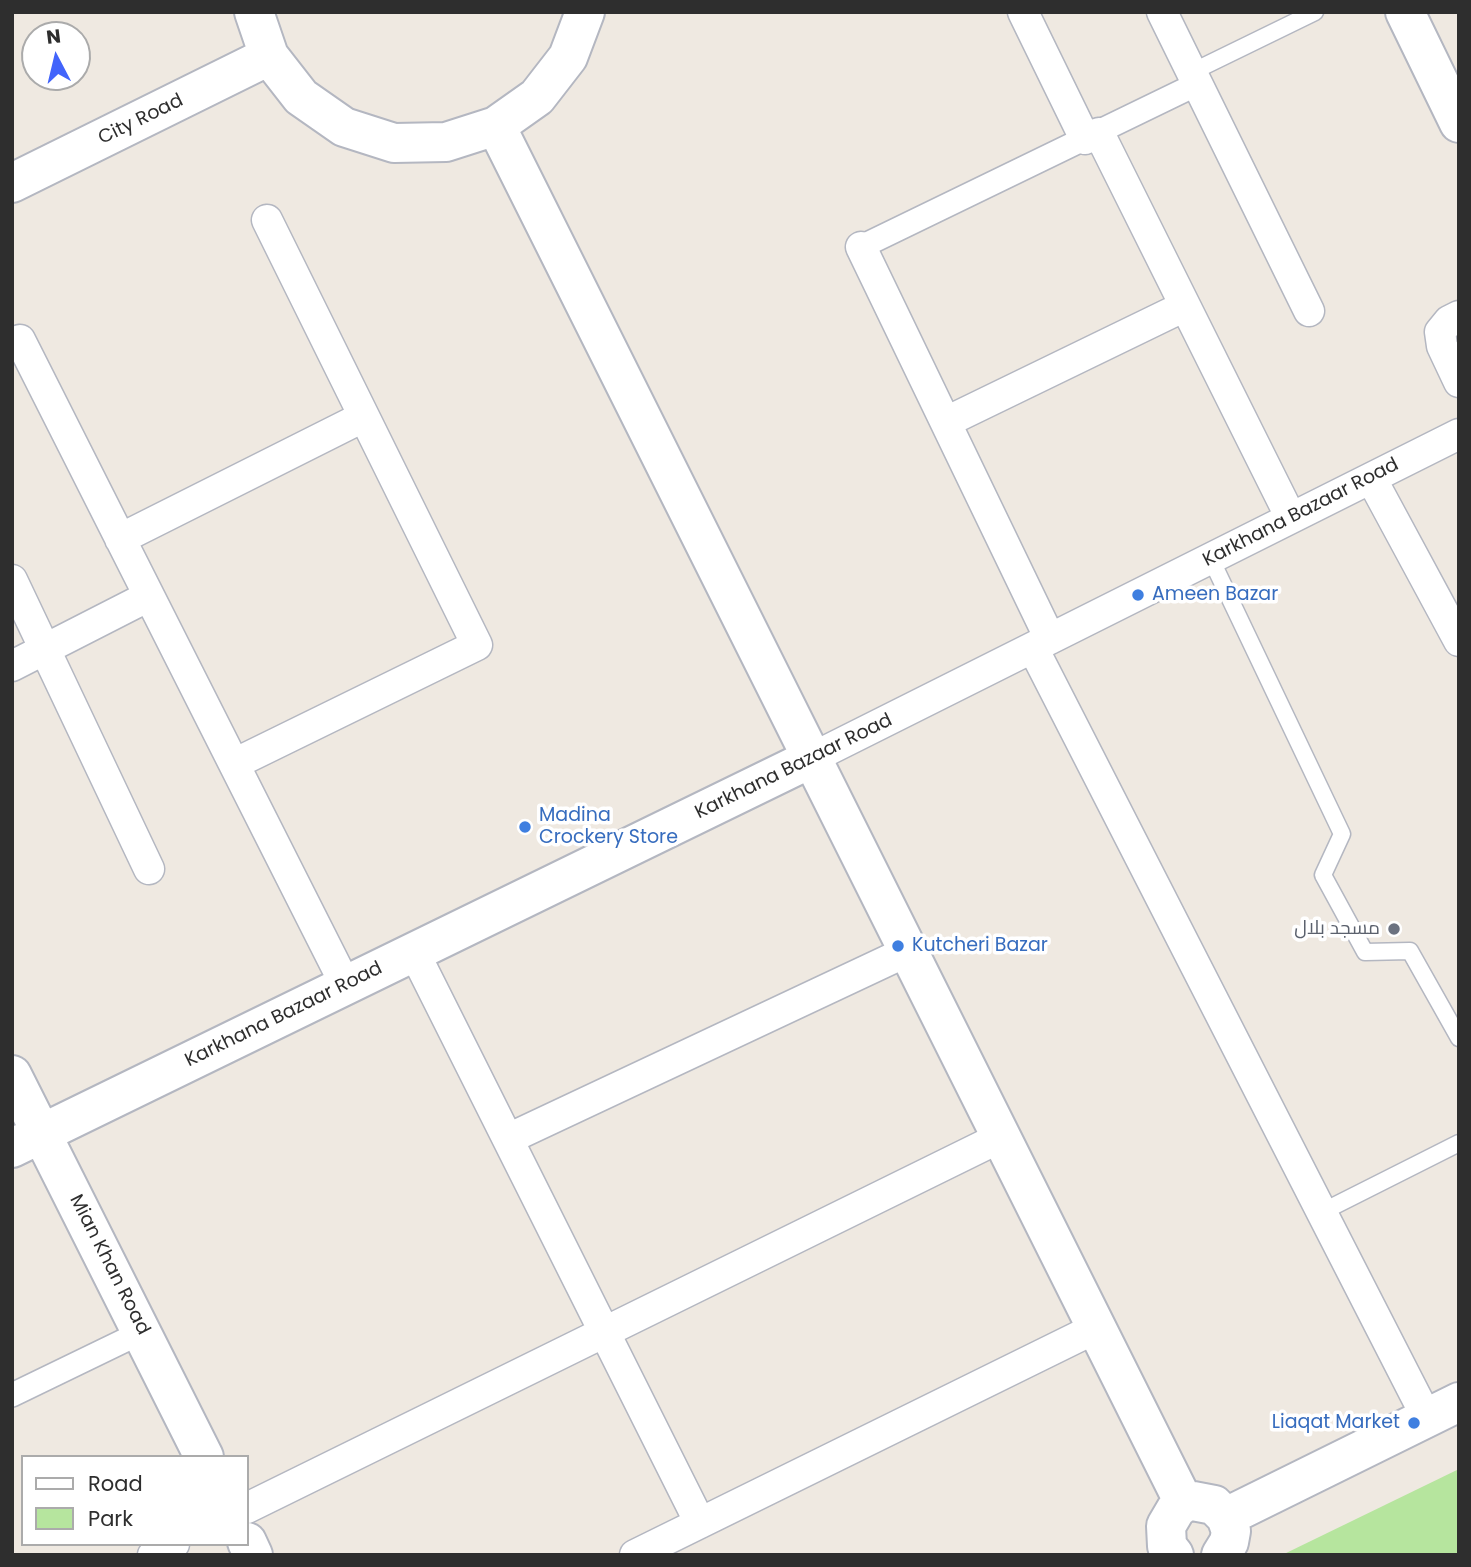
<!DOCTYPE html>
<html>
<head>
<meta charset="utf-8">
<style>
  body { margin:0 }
  #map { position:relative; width:1471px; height:1567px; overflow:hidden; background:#efe9e1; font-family:Poppins,sans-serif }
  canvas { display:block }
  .frame { position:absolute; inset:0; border:14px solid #2e2e2e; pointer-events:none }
  .legend { position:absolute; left:21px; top:1455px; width:228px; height:91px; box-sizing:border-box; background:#fff; border:2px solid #ababab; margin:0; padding:9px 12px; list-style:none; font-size:21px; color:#2e2e2e }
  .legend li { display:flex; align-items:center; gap:14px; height:35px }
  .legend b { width:35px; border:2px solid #ababab }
  .north { position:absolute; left:21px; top:21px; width:70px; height:70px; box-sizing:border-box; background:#fff; border:2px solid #ababab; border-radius:50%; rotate:353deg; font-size:19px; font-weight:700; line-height:28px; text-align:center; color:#2e2e2e }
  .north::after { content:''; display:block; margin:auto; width:24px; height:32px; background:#4264fb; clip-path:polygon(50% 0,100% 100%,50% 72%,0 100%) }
</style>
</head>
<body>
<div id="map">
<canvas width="1471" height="1567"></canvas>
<div class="frame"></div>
<ul class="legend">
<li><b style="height:9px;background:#fff"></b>Road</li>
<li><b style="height:19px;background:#b6e59e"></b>Park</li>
</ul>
<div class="north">N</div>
</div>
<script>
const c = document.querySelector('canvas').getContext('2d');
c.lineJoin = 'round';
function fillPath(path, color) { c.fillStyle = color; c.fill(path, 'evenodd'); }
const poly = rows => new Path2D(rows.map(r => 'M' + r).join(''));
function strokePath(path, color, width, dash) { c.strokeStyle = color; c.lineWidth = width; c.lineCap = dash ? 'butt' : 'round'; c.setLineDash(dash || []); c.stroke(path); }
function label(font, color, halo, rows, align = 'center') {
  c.font = font + ' Poppins,Cairo,sans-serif'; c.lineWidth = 7; c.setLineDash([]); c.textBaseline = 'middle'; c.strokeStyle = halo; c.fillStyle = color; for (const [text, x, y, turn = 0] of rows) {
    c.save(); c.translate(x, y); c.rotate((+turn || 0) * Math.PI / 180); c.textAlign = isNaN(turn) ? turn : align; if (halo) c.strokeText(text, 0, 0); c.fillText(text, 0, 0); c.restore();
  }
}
fillPath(poly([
  [1459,1469,1459,1555,1282,1555]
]), '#b6e59e');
const service = poly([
  [1192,72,1315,12],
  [1211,559,1342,834,1323,875,1365,952,1410,951,1459,1038],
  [1322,1212,1459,1143]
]);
const pedestrian = poly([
  [861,247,1197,84],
  [12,1395,142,1332]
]);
const minor = poly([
  [1023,12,1085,139],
  [1162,12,1309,311],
  [1099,133,1291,518],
  [861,247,1050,639],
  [1459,316,1449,321,1440,332,1442,346,1459,382],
  [20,340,346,986],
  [946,422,1185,306],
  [1371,478,1459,641],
  [120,539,363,417],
  [12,580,149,869],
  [1033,648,1427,1418],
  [12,666,149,596],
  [812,758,1459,434],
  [234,764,477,645,267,220],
  [414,952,700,1523],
  [508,1139,908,951],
  [247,1508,1001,1137],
  [153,1555,174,1544],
  [635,1555,1096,1328]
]);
const tertiary = poly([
  [1405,12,1459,123],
  [12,1075,204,1457],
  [12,1148,812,758],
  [247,1542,253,1555]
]);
const secondary = poly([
  [254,12,269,56,301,97,344,127,394,143,446,142,496,126,537,97,568,57,585,12],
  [496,126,1184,1503],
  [12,183,269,56],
  [1226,1517,1459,1402],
  [1174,1555,1167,1546,1166,1526,1176,1509,1184,1503,1193,1501,1214,1505,1226,1517,1231,1531,1229,1542,1221,1555]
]);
strokePath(service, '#b4b7c1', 19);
strokePath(pedestrian, '#b4b7c1', 26);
strokePath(minor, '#b4b7c1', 33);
strokePath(tertiary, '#b4b7c1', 42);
strokePath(secondary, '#b4b7c1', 42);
strokePath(service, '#fff', 16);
strokePath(pedestrian, '#fff', 23);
strokePath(minor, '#fff', 30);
strokePath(tertiary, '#fff', 38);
strokePath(secondary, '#fff', 38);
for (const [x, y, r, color] of [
  [1138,595,7,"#3f7fe0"],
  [525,827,7,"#3f7fe0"],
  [1394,929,7,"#6b7280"],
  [898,946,7,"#3f7fe0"],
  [1414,1423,7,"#3f7fe0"]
]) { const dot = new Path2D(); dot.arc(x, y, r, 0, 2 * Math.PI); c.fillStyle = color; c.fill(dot); strokePath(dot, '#fff', 2.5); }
label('19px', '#2e2e2e', '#fff', [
  ["City Road",141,120,-26],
  ["Karkhana Bazaar Road",1301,513,-27],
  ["Karkhana Bazaar Road",794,767,-26],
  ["Karkhana Bazaar Road",284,1015,-26],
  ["Mian Khan Road",109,1265,63]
]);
label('19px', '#366cbe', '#fff', [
  ["Ameen Bazar",1152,595],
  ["Madina",539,816],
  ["Crockery Store",539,838],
  ["Kutcheri Bazar",912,946],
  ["Liaqat Market",1400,1423,"right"]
], 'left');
label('19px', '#5b616d', '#fff', [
  ["مسجد بلال",1380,929]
], 'right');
</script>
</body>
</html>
